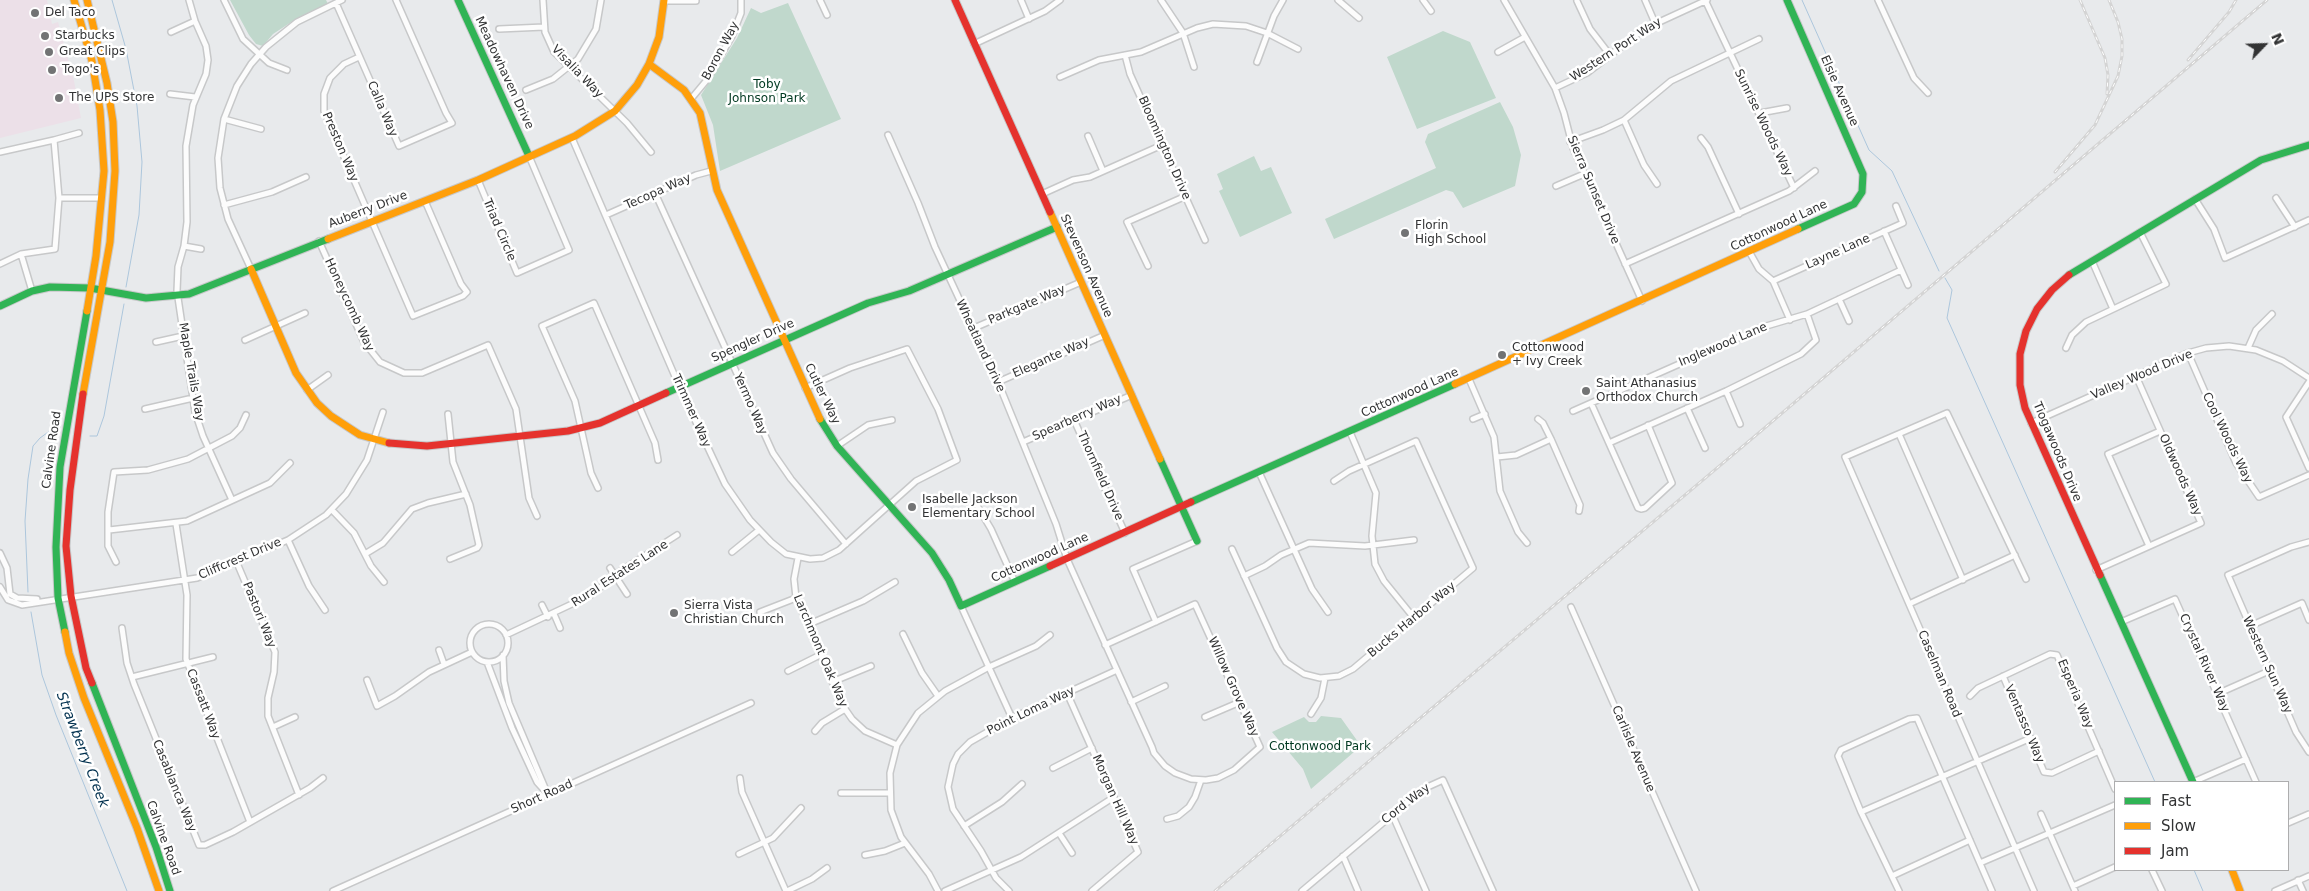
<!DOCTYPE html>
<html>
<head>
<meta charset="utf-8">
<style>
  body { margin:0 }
  #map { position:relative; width:2309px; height:891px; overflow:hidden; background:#e8eaec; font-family:"DejaVu Sans",sans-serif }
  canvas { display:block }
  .legend { position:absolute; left:2114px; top:781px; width:175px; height:90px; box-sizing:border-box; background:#fff; border:1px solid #adadae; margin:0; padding:6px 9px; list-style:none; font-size:15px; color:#323334 }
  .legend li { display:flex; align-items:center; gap:10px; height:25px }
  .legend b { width:25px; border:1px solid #adadae }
  .north { position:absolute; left:2239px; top:20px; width:50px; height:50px; -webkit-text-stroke:4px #fff; paint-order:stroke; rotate:66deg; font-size:14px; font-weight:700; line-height:20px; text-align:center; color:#323334 }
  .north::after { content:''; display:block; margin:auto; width:18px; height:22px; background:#323334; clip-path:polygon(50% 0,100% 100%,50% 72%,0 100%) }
</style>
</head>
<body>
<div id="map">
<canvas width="2309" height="891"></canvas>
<ul class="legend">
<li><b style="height:6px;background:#30b455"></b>Fast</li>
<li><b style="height:6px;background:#ff9f0a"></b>Slow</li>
<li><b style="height:6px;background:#e5322d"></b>Jam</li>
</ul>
<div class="north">N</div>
</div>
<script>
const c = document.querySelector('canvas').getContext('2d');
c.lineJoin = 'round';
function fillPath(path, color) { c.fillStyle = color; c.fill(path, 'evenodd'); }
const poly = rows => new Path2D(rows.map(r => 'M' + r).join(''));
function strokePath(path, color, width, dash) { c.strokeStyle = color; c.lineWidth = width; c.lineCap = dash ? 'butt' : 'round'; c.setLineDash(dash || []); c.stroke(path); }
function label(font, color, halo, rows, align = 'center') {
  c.font = font + ' "DejaVu Sans",sans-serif'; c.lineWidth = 5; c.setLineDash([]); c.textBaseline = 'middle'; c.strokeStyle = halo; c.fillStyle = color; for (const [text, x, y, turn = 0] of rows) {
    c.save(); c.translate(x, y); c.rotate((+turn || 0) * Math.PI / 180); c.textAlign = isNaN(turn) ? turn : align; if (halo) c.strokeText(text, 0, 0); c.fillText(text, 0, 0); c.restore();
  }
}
fillPath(poly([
  [0,0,47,0,52,24,58,22,74,81,81,118,0,138]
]), '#ece0e8');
fillPath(poly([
  [230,0,326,0,328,4,296,19,273,34,263,46,256,44,249,35],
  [788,3,841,119,720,171,713,125,701,95,737,38,751,8,761,13],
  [1443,31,1470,42,1496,98,1417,129,1387,57],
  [1500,102,1513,127,1521,155,1515,186,1463,208,1453,192,1446,190,1334,239,1325,219,1436,168,1425,142,1428,134],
  [1254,156,1261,171,1271,167,1292,213,1240,237,1219,191,1223,189,1217,174],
  [1321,716,1341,718,1361,746,1311,789,1303,769,1272,732,1304,717,1309,722,1316,722]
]), '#c0d8cc');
strokePath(poly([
  [112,0,126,49,137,106,142,162,139,215,126,287],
  [1802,0,1869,150,1892,171,1939,271],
  [1945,278,1952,290,1947,318,2155,782],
  [90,436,97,436,104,416,124,304],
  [28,592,25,521,28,479,33,446,40,438,51,430],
  [31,612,42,675,56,715,127,891],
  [2194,870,2203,891]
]), '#acc6dc', 1);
const street = poly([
  [189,0,195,21,206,46,208,60,206,74,193,105,186,146,187,222,184,246,178,267,177,291,195,412,203,436,232,500],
  [224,0,243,39,269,63,287,70],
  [543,0,545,32,554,52,627,123,651,152],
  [820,0,827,15],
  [1021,0,1029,19],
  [1161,0,1183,33,1194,67],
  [1338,0,1359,18],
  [1423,0,1431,11],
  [1504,0,1555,88,1564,113,1573,148,1642,301],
  [1645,0,1655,23],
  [1705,0,1794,188],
  [1878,0,1914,78,1928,93],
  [664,1,696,1],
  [1577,1,1590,29,1610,55],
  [336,3,399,146,452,123,446,113,396,0],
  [499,29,544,27],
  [171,32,195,21],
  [974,44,1045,11,1060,0],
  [1498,52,1525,37],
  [1125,55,1130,74,1205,240],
  [359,57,344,64,330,78,324,94,324,111,413,316,463,296,467,292,461,284,425,201],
  [1257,62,1274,16,1283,0],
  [1060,77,1099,60,1141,52,1197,28,1213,24,1246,26,1267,33,1298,49],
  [1555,88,1587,73,1644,29,1707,0],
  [526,90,553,79,578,59,596,29,601,0],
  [170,94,195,97],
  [691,99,706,81,732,36,741,13,741,0],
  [1760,113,1787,108],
  [224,119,261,129],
  [1624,120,1644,165,1657,184],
  [888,135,918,203,935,247,998,382,1056,524,1067,559,1117,670,1152,747,1154,753,1165,766,1175,773,1191,779,1206,780,1218,778,1234,770,1260,747,1195,604,1105,645],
  [1088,136,1103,171],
  [572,138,680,388,725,484,750,520,771,542,786,554,810,559,823,558,839,550,916,481,957,460,938,409,907,349,850,368,805,388],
  [1701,138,1708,147,1739,214],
  [54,140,79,133],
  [1570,142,1603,130,1624,120,1671,81,1759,39],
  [0,152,54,140,59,198,101,198],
  [478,180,517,273,569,250,529,156],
  [1556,186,1584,174],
  [655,193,773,453,791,479,846,544],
  [1042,194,1073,180,1090,177,1162,145],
  [2276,198,2295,227],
  [2195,199,2214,229,2225,258,2309,220],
  [224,205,272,192,306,177],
  [606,215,696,175,711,171],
  [1884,231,1908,285],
  [319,241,364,342,380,362,404,373,422,373,488,345,516,409,529,498,537,516],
  [184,246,201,249],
  [1750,253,1759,269,1773,281,1790,320],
  [21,254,32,291],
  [2092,261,2113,309],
  [0,264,21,254,55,249,59,198],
  [1625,264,1789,191,1815,171],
  [1148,266,1127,222,1186,196],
  [251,269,228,219,220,188,218,158,224,119,237,86,251,64,266,47,297,22,342,0],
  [1773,281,1903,223,1896,206],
  [1839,299,1849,321],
  [974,328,1081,282],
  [245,340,305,313],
  [156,342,183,336],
  [2066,348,2072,335,2086,322,2166,284,2140,232],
  [2248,348,2256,330,2272,314],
  [2188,353,2236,463,2259,497,2309,475],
  [1469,379,1494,437,1500,491,1518,532,1527,543],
  [998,382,1105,335],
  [2309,382,2286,417,2309,468],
  [307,390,328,375],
  [1726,391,1740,424],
  [1591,403,1638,508,1641,509,1645,508,1672,483,1648,425],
  [1687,408,1705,448],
  [145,409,193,398],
  [1573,411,1763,327,1807,314,1901,270],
  [448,414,453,462,470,505,479,545,477,548,450,559],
  [1473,419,1485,414],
  [1538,419,1543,423,1551,439,1580,505,1579,511],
  [1074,420,1125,533],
  [2031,423,2188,353,2206,348,2229,346,2256,350,2283,361,2309,378],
  [1350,432,1376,493,1372,536,1375,564,1384,581,1414,618],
  [1899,434,1963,580],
  [1023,442,1132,395],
  [1609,443,1726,391,1801,354,1816,340,1807,314],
  [837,446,868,425,892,420],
  [1497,457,1516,455,1551,439],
  [1259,472,1312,589,1328,612],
  [598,488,591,473,575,401,542,326,594,303,655,443,658,460],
  [975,502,991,529,1015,582],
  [332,510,354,533,371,566,384,582],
  [176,524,187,595,186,659,250,822],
  [109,530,187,521,270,483,290,463],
  [288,540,309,586,325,610],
  [2309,542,2291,547,2228,575,2296,732,2309,752],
  [2149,546,2108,454,2160,431],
  [1232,549,1277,648,1286,662,1304,674,1320,678,1339,676,1353,669,1473,568,1416,441,1349,471,1334,481],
  [732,552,759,530],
  [0,553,7,568,10,594,17,598,37,599],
  [365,554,383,543,412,509,428,503,466,494],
  [798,558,794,579,796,598,843,706,852,719,865,731,897,745],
  [116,562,108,546,108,512,114,472,148,470,188,459,232,436,240,428,246,415],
  [237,563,275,652,274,672,268,698,268,716,299,795],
  [610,568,627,594],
  [2096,570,2201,523,2136,376],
  [1244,576,1265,566,1281,555,1309,543,1365,546,1414,540],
  [2026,579,1947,413,1845,457,2034,891],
  [0,587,8,600,22,605,197,578,288,540,326,515,346,494,367,460,383,412],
  [1909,604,2015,555],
  [542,605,548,617],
  [961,606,1012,718],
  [1571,607,1696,891],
  [760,612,796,598],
  [554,614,560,628],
  [1156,622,1133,569,1197,541],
  [2121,622,2175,599,2256,782],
  '470 643a19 19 0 1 1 38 0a19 19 0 1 1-38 0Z',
  [807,625,863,601,895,582],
  [2250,626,2302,603,2309,620],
  [122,628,127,663,134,684,199,845,205,845,233,832,310,788,323,778],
  [903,634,922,673,938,696],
  [506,635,591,595,619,572,677,535],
  [439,650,444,664],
  [503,655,504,681,509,703,548,795],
  [487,662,512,728,537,782,546,792],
  [788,671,820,655],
  [2003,676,2044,772,2052,773,2099,751],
  [132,677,213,657],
  [367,680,377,706,395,696,429,672,472,652],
  [832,682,871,666],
  [1067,693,1138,852,1092,891],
  [2217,694,2269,671],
  [1970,696,1978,688,2050,654,2057,655,2115,789],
  [1131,702,1165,686],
  [1311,714,1321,698,1325,678],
  [1205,717,1240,702],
  [273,727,295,717],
  [815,731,822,723,845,709],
  [1053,768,1092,748],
  [740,778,742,792,786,891],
  [2193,782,2246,759],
  [841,793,889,793],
  [1861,812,2031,738],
  [1392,814,1426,891],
  [2041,814,2075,891],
  [1167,819,1178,816,1189,807,1195,797,1201,780],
  [2288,823,2309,814],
  [964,826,1002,802,1022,784],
  [1059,833,1072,853],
  [739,854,773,838,801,808],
  [865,855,885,851,905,843],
  [1343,856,1358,891],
  [1980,863,2115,805],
  [2152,870,2162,891],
  [1892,876,1970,840],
  [2298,880,2303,891],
  [2073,886,2115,867],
  [333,891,751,703],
  [787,891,812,879,827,868],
  [938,891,929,874,901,837,891,810,890,773,897,745,918,713,945,691,989,667,1036,646,1050,635],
  [945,891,1021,857,1114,797],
  [1009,891,996,878,981,851,953,809,948,787,953,764,958,754,970,742,1012,718,1117,670],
  [1302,891,1423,789,1443,780,1493,891],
  [1899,891,1861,812,1838,756,1841,750,1909,719,1917,718,1992,891],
  [2275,891,2309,876]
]);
const fast = poly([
  [458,0,529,156],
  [1787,0,1863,174,1862,192,1854,204,1798,229],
  [2069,275,2261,160,2309,145],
  [0,306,32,291,50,287,90,288,146,298,189,294,328,239],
  [666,393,868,303,909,291,1057,227],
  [820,419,837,446,932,553,949,580,961,606,1050,566],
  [1160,459,1197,541],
  [1191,502,1455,384],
  [2100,575,2193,782],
  [65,632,58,598,56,547,60,467,87,311],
  [92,683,156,847,170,891]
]);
const slow = poly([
  [74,0,92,61,100,110,104,171,96,256,87,311],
  [649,64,684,90,700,113,717,190,820,419],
  [1050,212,1160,459],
  [328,239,478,180,575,136,615,111,637,85,649,64,659,37,664,0],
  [251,269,296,373,317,403,331,416,360,435,389,443],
  [1455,384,1798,229],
  [83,394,110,242,115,171,113,122,107,83,87,0],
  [65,632,69,653,84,698,137,828,159,891],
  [2232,870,2240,891]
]);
const jam = poly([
  [955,0,1050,212],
  [2069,275,2052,290,2037,309,2026,331,2020,354,2020,385,2025,408,2100,575],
  [83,394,70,490,66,546,71,596,86,668,92,683],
  [389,443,427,446,568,431,600,423,666,393],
  [1050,566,1191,502]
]);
strokePath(street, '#c7c8c9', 8);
strokePath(fast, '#c7c8c9', 9);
strokePath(slow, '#c7c8c9', 9);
strokePath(jam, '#c7c8c9', 9);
strokePath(street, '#fcfcfc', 5);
strokePath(fast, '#30b455', 7);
strokePath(slow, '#ff9f0a', 7);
strokePath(jam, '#e5322d', 7);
const rail = poly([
  [2080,0,2105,58,2108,75,2107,94],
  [2188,60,2229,12,2236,0],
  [2055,172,2095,125,2118,76,2122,56,2122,39,2118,22,2109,0],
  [1215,891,1761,431,2267,0]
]);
strokePath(rail, '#d4d4d4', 3);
strokePath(rail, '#fff', 1, [4]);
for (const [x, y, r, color] of [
  [35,13,5,"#727374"],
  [45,36,5,"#727374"],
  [49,52,5,"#727374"],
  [52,70,5,"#727374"],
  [59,98,5,"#727374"],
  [1405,233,5,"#727374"],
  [1502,355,5,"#727374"],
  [1586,391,5,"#727374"],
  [912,507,5,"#727374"],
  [674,613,5,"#727374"]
]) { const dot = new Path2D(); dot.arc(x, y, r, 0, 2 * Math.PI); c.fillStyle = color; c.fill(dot); strokePath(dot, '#fff', 2); }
label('12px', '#323334', '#fff', [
  ["Del Taco",45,13],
  ["Starbucks",55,36],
  ["Great Clips",59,52],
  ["Togo's",62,70],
  ["The UPS Store",69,98],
  ["Florin",1415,226],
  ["High School",1415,240],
  ["Cottonwood",1512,348],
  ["+ Ivy Creek",1512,362],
  ["Saint Athanasius",1596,384],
  ["Orthodox Church",1596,398],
  ["Isabelle Jackson",922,500],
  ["Elementary School",922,514],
  ["Sierra Vista",684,606],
  ["Christian Church",684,620]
], 'left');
label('12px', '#323334', '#fff', [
  ["Western Port Way",1616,50,-33],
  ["Boron Way",721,51,-62],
  ["Visalia Way",577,72,46],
  ["Meadowhaven Drive",504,73,65],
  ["Elsie Avenue",1839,91,66],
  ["Calla Way",382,109,67],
  ["Sunrise Woods Way",1763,123,64],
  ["Preston Way",340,147,67],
  ["Bloomington Drive",1164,148,66],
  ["Sierra Sunset Drive",1593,190,67],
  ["Tecopa Way",658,192,-24],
  ["Auberry Drive",368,210,-21],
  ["Cottonwood Lane",1779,226,-25],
  ["Triad Circle",499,230,67],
  ["Layne Lane",1838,252,-24],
  ["Stevenson Avenue",1086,266,66],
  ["Honeycomb Way",349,305,65],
  ["Parkgate Way",1027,305,-23],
  ["Spengler Drive",753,341,-24],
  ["Inglewood Lane",1723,345,-23],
  ["Wheatland Drive",980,346,65],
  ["Elegante Way",1051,358,-24],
  ["Maple Trails Way",191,372,80],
  ["Valley Wood Drive",2142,375,-23],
  ["Cottonwood Lane",1410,393,-24],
  ["Cutler Way",822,394,64],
  ["Yermo Way",750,404,66],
  ["Trimmer Way",691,411,66],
  ["Spearberry Way",1077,418,-24],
  ["Cool Woods Way",2227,438,64],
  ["Calvine Road",52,450,-82],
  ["Tiogawoods Drive",2057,452,67],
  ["Oldwoods Way",2180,475,66],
  ["Thornfield Drive",1100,476,66],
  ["Cottonwood Lane",1040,558,-24],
  ["Cliffcrest Drive",240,559,-23],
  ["Rural Estates Lane",620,574,-33],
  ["Pastori Way",259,615,68],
  ["Bucks Harbor Way",1412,620,-40],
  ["Larchmont Oak Way",820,651,67],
  ["Crystal River Way",2204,663,66],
  ["Western Sun Way",2267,665,66],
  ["Caselman Road",1939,674,67],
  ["Willow Grove Way",1233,687,66],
  ["Esperia Way",2075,694,67],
  ["Cassatt Way",203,704,69],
  ["Point Loma Way",1031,711,-26],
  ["Ventasso Way",2024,724,67],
  ["Carlisle Avenue",1633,749,67],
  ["Casablanca Way",174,786,68],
  ["Short Road",542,797,-24],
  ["Morgan Hill Way",1115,800,66],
  ["Cord Way",1406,804,-38],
  ["Calvine Road",163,838,70]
]);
label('12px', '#003921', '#fff', [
  ["Toby",767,85],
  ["Johnson Park",767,99],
  ["Cottonwood Park",1320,747]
]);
label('italic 14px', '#02314f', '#fff', [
  ["Strawberry Creek",82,750,69]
]);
</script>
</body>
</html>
